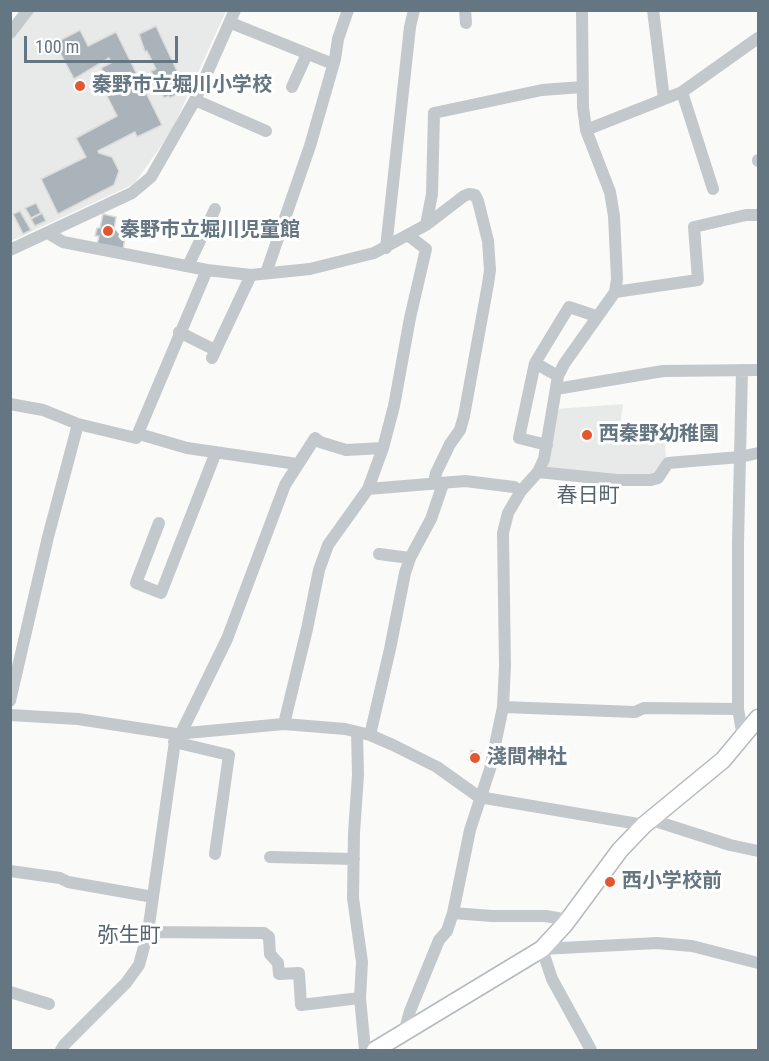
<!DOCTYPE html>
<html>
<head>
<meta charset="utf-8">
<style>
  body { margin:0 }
  #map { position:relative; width:769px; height:1061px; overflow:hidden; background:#fafaf8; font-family:"Roboto Condensed",sans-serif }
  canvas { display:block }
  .frame { position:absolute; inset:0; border:12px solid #657683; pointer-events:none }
  .scale { position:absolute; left:24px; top:36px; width:154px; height:27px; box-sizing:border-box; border:3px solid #657683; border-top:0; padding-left:8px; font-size:18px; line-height:21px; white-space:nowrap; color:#657683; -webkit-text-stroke:4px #fff; paint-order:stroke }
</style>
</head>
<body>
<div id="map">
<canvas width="769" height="1061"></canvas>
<div class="frame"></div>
<div class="scale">100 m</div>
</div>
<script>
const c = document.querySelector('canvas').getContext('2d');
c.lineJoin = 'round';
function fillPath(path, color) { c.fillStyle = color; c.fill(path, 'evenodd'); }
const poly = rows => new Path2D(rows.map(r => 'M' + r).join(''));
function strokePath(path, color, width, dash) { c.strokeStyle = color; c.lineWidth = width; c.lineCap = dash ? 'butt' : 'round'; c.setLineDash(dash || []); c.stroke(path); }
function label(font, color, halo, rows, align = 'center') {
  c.font = font + ' "Roboto Condensed","Noto Sans JP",sans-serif'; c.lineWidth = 6; c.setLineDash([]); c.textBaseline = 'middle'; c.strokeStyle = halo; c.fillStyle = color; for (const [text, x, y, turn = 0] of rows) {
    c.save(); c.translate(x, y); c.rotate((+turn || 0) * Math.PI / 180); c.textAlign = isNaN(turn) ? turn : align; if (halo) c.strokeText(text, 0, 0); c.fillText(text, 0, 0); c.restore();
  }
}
fillPath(poly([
  [34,11,226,11,171,132,134,184,11,241,10,41],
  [623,404,620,427,621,442,665,442,666,461,650,478,546,467,556,409]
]), '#e8e9e9');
const building = poly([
  [156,26,178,73,181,74,185,80,183,84,186,90,170,98,169,96,164,98,151,71,156,69,147,51,145,52,139,34,156,26],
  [80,30,88,46,116,32,162,125,137,137,135,132,98,151,99,153,112,157,119,171,114,185,58,214,41,179,86,157,76,138,117,116,101,84,108,80,101,68,111,63,109,58,74,79,55,43,80,30],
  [36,203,41,213,31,218,25,208,36,203],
  [20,211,31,230,23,234,13,214,20,211],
  [42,213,46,221,35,226,31,219,42,213],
  [103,214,116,217,114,230,126,233,123,249,97,244,99,236,95,236,97,228,100,228,103,214],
  [471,750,480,753,480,761,478,762,468,760,471,750]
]);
fillPath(building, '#aab3b9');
strokePath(building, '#dcdcda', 1.5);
const secondary = poly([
  [375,1050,542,949,565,924,620,850,644,825,723,760,758,718]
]);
strokePath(secondary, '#b3babf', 19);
strokePath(poly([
  [465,10,466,23],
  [653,10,664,99],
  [231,23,333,64],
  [10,33,28,10],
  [292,87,307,54],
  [682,92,713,189],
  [195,100,266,131],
  [586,130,682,92,758,38],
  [758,161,758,160],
  [426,225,432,194,434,113,542,90,582,87],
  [48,233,63,242,207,270,251,275,310,269,374,253,426,225,464,196,469,194,475,195,478,201,488,241,490,270,488,284,464,416,460,430,450,444,436,473,434,483],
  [386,248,410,27,414,10],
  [10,250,132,193,151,177,195,100,235,10],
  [188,266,215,209],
  [266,273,310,146,335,59,338,39,348,10],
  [615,292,698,280,694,227,746,215,758,215],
  [179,332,215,350],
  [212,358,251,275],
  [535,363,558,376],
  [742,370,738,543,738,709,743,737],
  [556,389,663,371,758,370],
  [10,404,43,410,78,424,136,438,207,270],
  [139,434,187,448,297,464],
  [547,445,519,438,535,363,569,307,596,316],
  [538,472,617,480,651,480,658,478,668,463,740,457,758,453],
  [368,489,465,481,514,487,521,491],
  [159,523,136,583,161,593,216,452],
  [379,554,410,558],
  [10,701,48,537,78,424],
  [503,707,635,712,644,708,738,709],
  [10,715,78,719,176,734,284,724,345,729,370,735,393,745,437,767,479,797,644,825],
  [284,724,307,629,319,570,328,545,368,489,383,448,394,406,410,318,426,249,409,236],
  [357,732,358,775,354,833,353,898,362,962,360,998,365,1050],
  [183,734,183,729,227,639,285,485,315,438,320,442,346,450,383,448],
  [370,735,390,649,405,573,410,558,431,519,443,484],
  [174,742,229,755,215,854],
  [652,820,730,845,758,851],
  [270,857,354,859],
  [10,871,60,878,68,882,153,897],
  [453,913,492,916,545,916,558,918,565,924],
  [148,932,264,933,269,937,270,954,278,963,279,974,299,973,301,1005,360,998],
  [10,992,49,1004],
  [404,1033,410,1011,439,940,447,931,453,913,470,830,490,769,503,707,505,666,503,533,508,513,521,491,538,472,544,459,558,376,564,364,615,292,617,279,614,216,610,192,586,130,583,107,582,10],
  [61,1050,64,1045,126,983,139,965,148,932,176,734],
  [591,1050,552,979,542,949,657,943,692,946,758,963]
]), '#c3c8cc', 12);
strokePath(secondary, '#fff', 16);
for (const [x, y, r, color] of [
  [80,86,6,"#e4572e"],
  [108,231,6,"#e4572e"],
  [587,435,6,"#e4572e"],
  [475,758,6,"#e4572e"],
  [610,882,6,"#e4572e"]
]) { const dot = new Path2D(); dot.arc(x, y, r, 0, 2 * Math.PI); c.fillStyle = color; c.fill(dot); strokePath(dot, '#fff', 2); }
label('bold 20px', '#657683', '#fff', [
  ["秦野市立堀川小学校",92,86],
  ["秦野市立堀川児童館",120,231],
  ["西秦野幼稚園",599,435],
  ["淺間神社",487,758],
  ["西小学校前",622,882]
], 'left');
label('21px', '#57646e', '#fff', [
  ["春日町",588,497],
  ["弥生町",129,937]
]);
</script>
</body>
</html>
